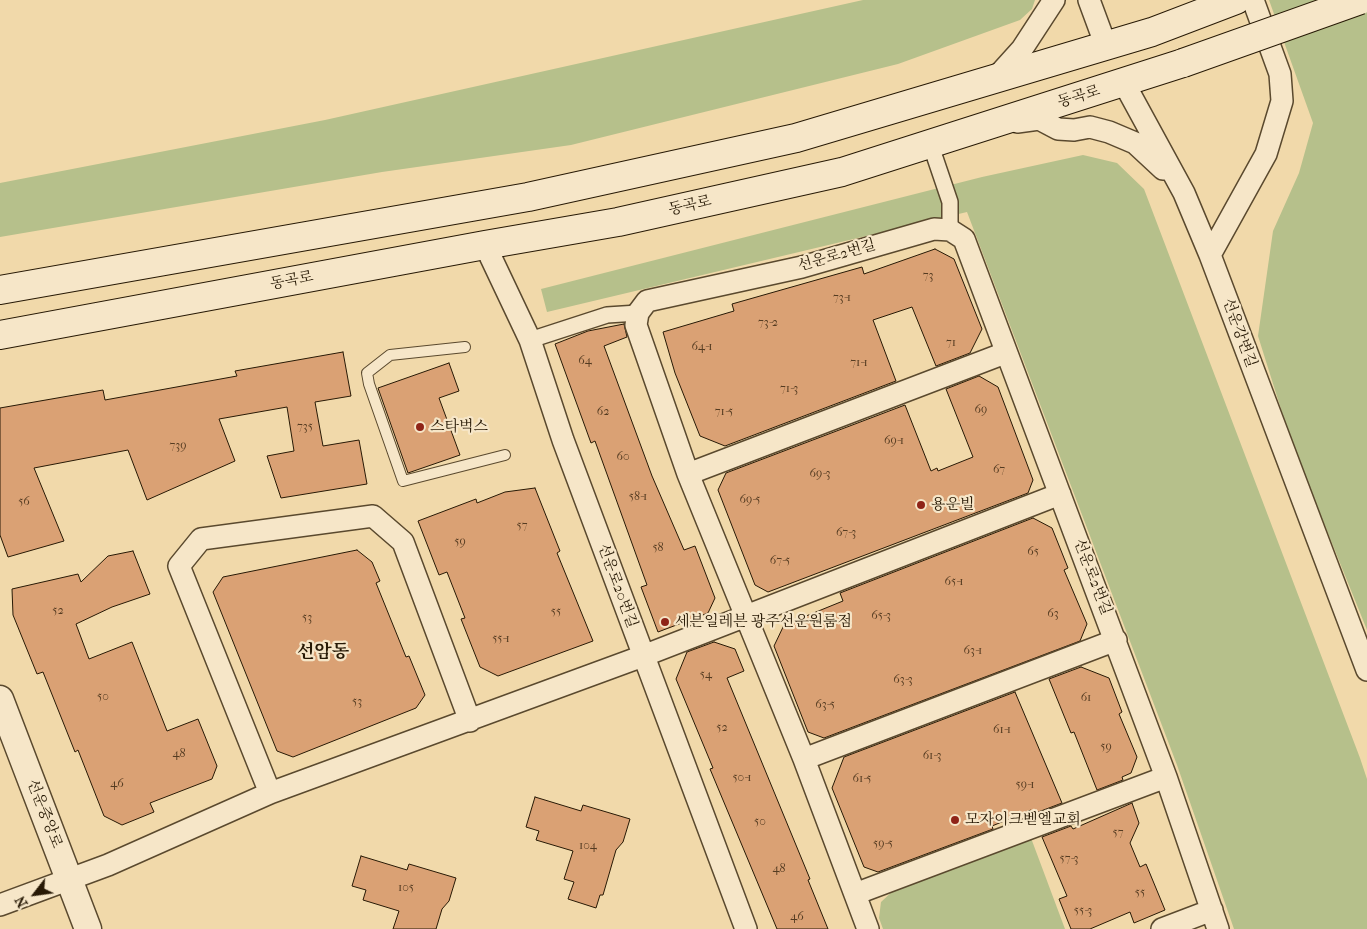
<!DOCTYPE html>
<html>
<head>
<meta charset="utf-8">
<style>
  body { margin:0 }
  #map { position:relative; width:1367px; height:929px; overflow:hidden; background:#f1d9aa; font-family:"IM FELL French Canon",serif }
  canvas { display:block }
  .north { position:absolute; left:10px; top:869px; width:50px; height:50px; -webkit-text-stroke:4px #f6e6c8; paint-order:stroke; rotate:240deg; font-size:14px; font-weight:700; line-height:20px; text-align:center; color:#271905 }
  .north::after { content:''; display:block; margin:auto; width:18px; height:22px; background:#271905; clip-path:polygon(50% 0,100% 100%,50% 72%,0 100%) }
</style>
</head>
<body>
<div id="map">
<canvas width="1367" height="929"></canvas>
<div class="north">N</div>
</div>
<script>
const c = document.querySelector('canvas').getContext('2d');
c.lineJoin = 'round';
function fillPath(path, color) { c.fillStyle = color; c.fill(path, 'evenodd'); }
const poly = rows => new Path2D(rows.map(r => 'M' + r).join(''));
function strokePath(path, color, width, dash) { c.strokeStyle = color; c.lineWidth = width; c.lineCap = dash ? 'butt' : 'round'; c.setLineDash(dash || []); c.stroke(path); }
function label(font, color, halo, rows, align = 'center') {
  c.font = font + ' "IM FELL French Canon","Noto Serif KR",serif'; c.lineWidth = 4.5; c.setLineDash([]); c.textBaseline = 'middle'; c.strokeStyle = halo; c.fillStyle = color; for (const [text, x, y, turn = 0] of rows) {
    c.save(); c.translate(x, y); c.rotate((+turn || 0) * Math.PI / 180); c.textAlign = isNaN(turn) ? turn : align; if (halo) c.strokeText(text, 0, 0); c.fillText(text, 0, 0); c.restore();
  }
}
fillPath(poly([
  [863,0,1035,0,1032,9,1020,20,898,64,571,145,382,172,0,237,0,183,325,120],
  [1269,0,1367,0,1367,630,1292,444,1258,336,1273,231,1299,173,1313,123],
  [1083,155,1117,163,1144,189,1360,758,1367,779,1367,929,1234,929,1177,765,967,212,547,312,541,289,982,177],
  [1031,838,1065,929,883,929,879,918,881,902,896,888]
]), '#b6c08b');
const building = poly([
  [935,249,954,259,982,329,970,353,936,366,912,307,873,320,896,381,725,446,700,436,675,373,663,332,734,311,732,304,862,267,864,274,935,249],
  [624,324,627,337,604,346,652,476,684,550,695,546,715,598,708,613,658,632,641,587,647,585,595,441,591,443,555,344,588,331,624,324],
  [343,352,351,396,315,402,323,446,359,440,367,484,281,498,267,456,294,451,287,407,219,419,235,461,147,500,128,450,34,468,64,541,8,557,0,535,0,408,103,390,105,400,237,376,235,371,343,352],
  [449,363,459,391,439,398,460,455,408,473,378,388,449,363],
  [979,376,998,387,1033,480,1028,493,768,592,755,585,718,490,726,473,905,405,931,471,937,468,938,471,973,457,946,389,979,376],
  [535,488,560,551,557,553,593,641,498,676,480,667,461,619,465,618,447,572,439,575,418,521,476,499,477,503,505,492,535,488],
  [1033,518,1052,528,1068,568,1064,570,1087,624,1080,641,824,738,808,732,774,646,784,625,843,601,840,593,1033,518],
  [357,550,372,562,380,581,376,583,406,657,409,656,425,695,416,708,293,757,277,751,213,592,223,577,357,550],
  [133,551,150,594,112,607,76,624,89,659,132,642,167,731,198,719,217,766,212,779,150,803,154,812,122,825,104,816,78,750,75,752,43,672,37,674,13,615,12,589,78,574,81,582,108,556,133,551],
  [714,642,735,649,744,671,727,678,810,879,808,880,828,929,777,929,710,769,713,768,676,679,687,652,714,642],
  [1081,667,1109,678,1122,712,1119,714,1137,757,1131,773,1122,777,1123,780,1097,790,1074,732,1071,733,1049,679,1081,667],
  [1015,692,1062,803,1033,814,1031,810,992,826,993,829,878,872,864,867,832,788,844,757,1015,692],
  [535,797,581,811,583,805,630,819,623,842,616,850,603,895,600,895,596,908,568,899,574,882,564,879,573,851,536,840,539,831,526,827,535,797],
  [1132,803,1139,823,1130,843,1140,867,1146,864,1165,910,1134,923,1130,912,1090,929,1071,929,1059,899,1067,896,1042,837,1071,826,1073,829,1132,803],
  [361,856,407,870,409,864,456,878,449,901,442,909,436,929,393,929,399,911,363,900,366,890,352,886,361,856]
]);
fillPath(building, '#daa174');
strokePath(building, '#271905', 1);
const service = poly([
  [465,347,390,355,367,373,369,384,403,481,505,455]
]);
const pedestrian = poly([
  [930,143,950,202,950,230],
  [530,340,607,315,638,313]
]);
const minor = poly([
  [1089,0,1106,46],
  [994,80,1022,49,1054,0],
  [1124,83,1184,193,1210,255,1367,670],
  [1017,122,1039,119,1058,129,1074,130,1090,127,1109,132,1135,143,1163,169],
  [485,245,530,340,563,440,746,929],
  [1210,255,1266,154,1282,101,1280,74,1253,0],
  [688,474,1005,353],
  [804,759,1116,640],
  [270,793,179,566,201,539,373,516,403,542,470,721],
  [855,894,1166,777],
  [0,905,108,865,270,793,643,656,1060,494],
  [868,929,804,759,688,474,636,325,638,313,647,301,802,267,934,229,950,230,964,239,1166,777,1218,929],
  [1162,929,1212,910]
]);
const tertiary = poly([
  [0,699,88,929]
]);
const secondary = poly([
  [0,290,528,197,796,138,1152,32,1236,0],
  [0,335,485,245,618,222,842,172,1183,63]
]);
strokePath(service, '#5a492e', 12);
strokePath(pedestrian, '#5a492e', 18);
strokePath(minor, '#5a492e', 24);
strokePath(tertiary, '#5a492e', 29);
strokePath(secondary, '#271905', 30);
strokePath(service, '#f6e6c8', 10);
strokePath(pedestrian, '#f6e6c8', 15);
strokePath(minor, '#f6e6c8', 21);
strokePath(tertiary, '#f6e6c8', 26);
strokePath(secondary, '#f6e6c8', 28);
const secondaryBridge = poly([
  [1183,63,1360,0]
]);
strokePath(secondaryBridge, '#271905', 30, []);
strokePath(secondaryBridge, '#f6e6c8', 28);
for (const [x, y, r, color] of [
  [420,427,5,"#8f2418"],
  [921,505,5,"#8f2418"],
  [665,622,5,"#8f2418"],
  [955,820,5,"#8f2418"]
]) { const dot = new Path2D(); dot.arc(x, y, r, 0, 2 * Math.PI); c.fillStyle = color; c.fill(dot); strokePath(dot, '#f6e6c8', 2); }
label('12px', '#543b21', null, [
  ["73",928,276],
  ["73-1",842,298],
  ["73-2",768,323],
  ["71",951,343],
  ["64-1",702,347],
  ["64",585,361],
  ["71-1",859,363],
  ["71-3",789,389],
  ["69",981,410],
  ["62",603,412],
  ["71-5",724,412],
  ["735",305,427],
  ["69-1",894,441],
  ["739",178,446],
  ["60",623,457],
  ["67",999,470],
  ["69-3",820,474],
  ["58-1",638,497],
  ["69-5",750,500],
  ["56",24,502],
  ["57",522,526],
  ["67-3",846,533],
  ["59",460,542],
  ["58",658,548],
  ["65",1033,552],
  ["67-5",780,561],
  ["65-1",954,582],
  ["52",58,611],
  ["55",556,612],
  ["63",1053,614],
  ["65-3",881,616],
  ["53",307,618],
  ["55-1",501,639],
  ["63-1",973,651],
  ["54",706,675],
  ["63-3",903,680],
  ["50",103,697],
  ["61",1086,698],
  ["53",357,702],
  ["63-5",825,705],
  ["52",722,728],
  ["61-1",1002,730],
  ["59",1106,747],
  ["48",179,754],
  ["61-3",932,756],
  ["50-1",742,778],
  ["61-5",862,779],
  ["46",117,784],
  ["59-1",1025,785],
  ["50",760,822],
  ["57",1118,833],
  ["59-5",883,844],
  ["104",588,846],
  ["57-3",1069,859],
  ["48",779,869],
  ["105",406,888],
  ["55",1140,893],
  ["55-3",1083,911],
  ["46",797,917]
]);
label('15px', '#271905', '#f6e6c8', [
  ["동곡로",1079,97,-17],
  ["동곡로",690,206,-13],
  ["선운로2번길",837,256,-16],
  ["동곡로",292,281,-11],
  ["선운강변길",1239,333,70],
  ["선운로2번길",1092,577,69],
  ["선운로20번길",617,586,70],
  ["선운중앙로",44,814,69]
]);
label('15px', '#271905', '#f6e6c8', [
  ["스타벅스",430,427],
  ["용운빌",931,505],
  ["세븐일레븐 광주선운원룸점",675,622],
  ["모자이크벧엘교회",965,820]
], 'left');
label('bold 18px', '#271905', '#f6e6c8', [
  ["선암동",323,653]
]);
</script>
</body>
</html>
